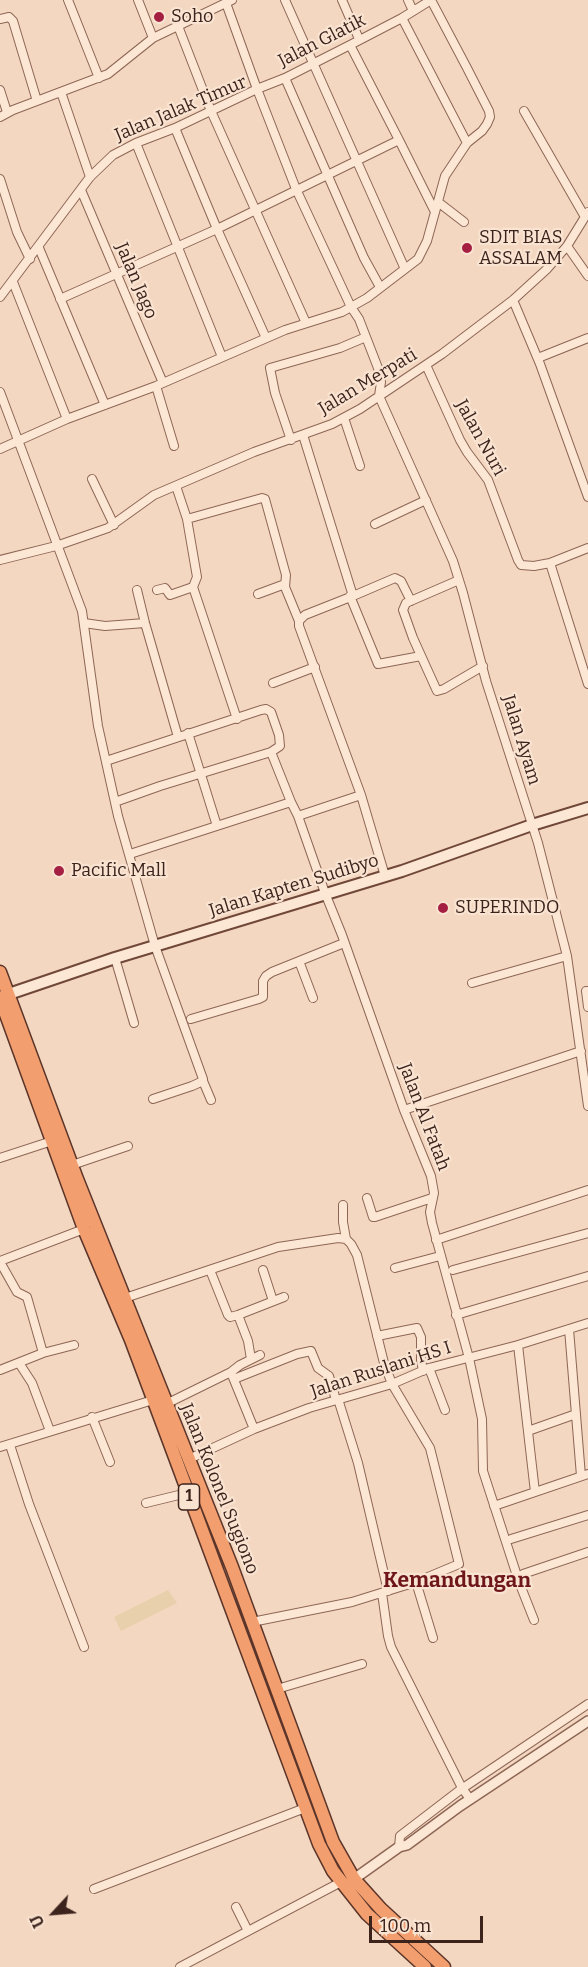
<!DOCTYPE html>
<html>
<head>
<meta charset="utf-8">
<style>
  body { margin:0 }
  #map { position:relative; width:588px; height:1967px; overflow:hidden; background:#f3d7c0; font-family:Bitter,serif }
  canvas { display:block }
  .north { position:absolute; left:24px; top:1883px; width:60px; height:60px; -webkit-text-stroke:4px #f9e3d1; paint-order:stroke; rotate:244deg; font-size:16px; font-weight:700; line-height:24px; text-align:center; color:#3c231c }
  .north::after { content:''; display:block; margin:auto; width:21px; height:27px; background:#3c231c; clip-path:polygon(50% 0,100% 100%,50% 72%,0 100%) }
  .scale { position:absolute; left:369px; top:1916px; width:114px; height:27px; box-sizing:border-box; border:3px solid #3c231c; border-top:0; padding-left:8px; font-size:18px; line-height:21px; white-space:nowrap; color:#3c231c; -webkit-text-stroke:4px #f9e3d1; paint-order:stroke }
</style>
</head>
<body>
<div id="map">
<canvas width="588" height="1967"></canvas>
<div class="north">U</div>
<div class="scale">100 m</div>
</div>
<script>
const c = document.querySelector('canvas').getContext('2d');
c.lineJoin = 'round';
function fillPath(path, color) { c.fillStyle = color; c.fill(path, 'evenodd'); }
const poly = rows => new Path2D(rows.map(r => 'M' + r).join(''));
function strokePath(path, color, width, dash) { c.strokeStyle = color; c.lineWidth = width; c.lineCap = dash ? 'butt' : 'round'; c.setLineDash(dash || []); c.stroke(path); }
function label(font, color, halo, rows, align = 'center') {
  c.font = font + ' Bitter,serif'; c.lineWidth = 4.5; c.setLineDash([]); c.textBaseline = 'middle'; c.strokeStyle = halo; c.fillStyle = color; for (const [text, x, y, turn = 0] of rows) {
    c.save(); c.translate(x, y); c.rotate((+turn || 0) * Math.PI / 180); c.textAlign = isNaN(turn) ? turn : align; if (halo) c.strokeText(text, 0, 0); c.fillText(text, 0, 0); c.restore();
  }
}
fillPath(poly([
  [168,1590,177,1603,121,1631,114,1617]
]), '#e9d0ad');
const minor = poly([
  [68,0,99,78],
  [138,0,153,38,232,0],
  [285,0,405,269],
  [342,0,359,39],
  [408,0,413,11],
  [226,3,257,89,285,78,350,45,402,18,431,0],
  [402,18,467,143],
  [0,19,9,17,13,21,37,101],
  [178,26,211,111,306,323],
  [285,78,364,258,380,287],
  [0,90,7,112],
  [61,92,90,177],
  [524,111,585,217],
  [0,117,13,110,108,74,153,38],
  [175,128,217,229,266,338],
  [399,140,434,210],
  [136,143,222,357],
  [0,179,17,232,30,259],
  [81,190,163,383],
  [438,202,464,222],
  [567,246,588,276],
  [39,248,105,405],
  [13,282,67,419],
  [0,297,90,177,113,155,136,143,175,128,257,89,296,189,351,307,359,319,378,368,381,382,379,396,453,561,463,593,486,681,538,843,567,956,588,1106],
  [60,299,217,229,399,140,350,45],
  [513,300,540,364,588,497],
  [538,358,588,338],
  [426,365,460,440,467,452,488,480,518,560,521,565,534,566,550,563,588,548],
  [156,386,174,446],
  [0,392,82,611,98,726,118,816,155,946,203,1079,203,1081,192,1086,153,1099],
  [344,418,360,466],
  [303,435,353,596,305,615,299,621,299,626,361,795,385,876],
  [291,440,275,393,270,368,340,348,366,337],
  [0,449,67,419,156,386,285,330,342,312,367,298,418,259,427,241,445,176,467,143,482,131,487,124,490,117,489,111,467,68,431,0],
  [92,479,114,525],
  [176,486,187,519,197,577,193,587,237,719],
  [187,519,262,498,265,499,286,575,285,587,299,621],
  [375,524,426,500],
  [0,560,56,546,108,528,154,495,254,452,332,424,360,409,442,354,513,300,547,269,567,246,588,212],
  [550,563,588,684],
  [459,580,406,603,403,610,413,638,437,691,444,689,483,666],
  [137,590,145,623,178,737],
  [157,590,165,588,170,595,193,587],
  [258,594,285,584],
  [350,596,378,664,421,656],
  [353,596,395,578,401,581,411,601],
  [84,623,105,626,145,623],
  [273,683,315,667],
  [188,733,217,826],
  [106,761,261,710,266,709,271,712,279,735,280,746,271,752,291,802,130,854],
  [115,802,160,786,271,752],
  [291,802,298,816,325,893,342,935,404,1110,431,1176,434,1193,430,1212,432,1223,469,1358,482,1419,483,1471,519,1582,534,1620],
  [298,816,361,795],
  [115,958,134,1023],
  [299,961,313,998],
  [472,983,567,956],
  [588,991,586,991,588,1007],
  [191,1019,259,999,263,997,263,981,266,976,272,972,344,943],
  [203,1081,211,1100],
  [404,1110,581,1051],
  [0,1158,52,1141],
  [72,1165,128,1146],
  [367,1198,373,1217,375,1217,432,1198],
  [343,1205,343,1222,346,1239],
  [436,1240,588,1190],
  [0,1261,84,1229],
  [0,1262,17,1292,27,1297,43,1353,0,1370],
  [395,1268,440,1256],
  [210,1270,228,1315,230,1317,238,1315],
  [263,1270,273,1301],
  [453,1270,588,1233],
  [125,1298,278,1247,338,1238,346,1239,351,1244,357,1255,384,1363,392,1384,430,1448,459,1564,416,1582,352,1602,252,1622],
  [456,1315,588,1276],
  [569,1329,581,1476],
  [377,1336,417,1328,421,1337,421,1360,423,1371],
  [518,1345,535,1492],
  [43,1353,74,1345],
  [251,1359,248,1341,238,1315,284,1297],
  [19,1363,32,1383,50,1431],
  [429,1368,445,1410],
  [232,1375,254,1429],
  [234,1379,297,1354,311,1351,318,1368,329,1376,336,1400],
  [338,1399,358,1463,388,1591],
  [166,1404,231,1372,240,1365,260,1355],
  [92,1417,110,1462],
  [528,1431,576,1414],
  [10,1445,29,1504,84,1647],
  [0,1447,153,1400],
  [189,1459,254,1429,309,1408,392,1384,429,1368,518,1345,588,1323],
  [146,1503,187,1493],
  [494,1506,588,1474],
  [511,1539,588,1515],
  [523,1574,588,1552],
  [416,1582,433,1638],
  [382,1593,388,1636,391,1647,462,1788,470,1799],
  [277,1689,362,1664],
  [399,1847,400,1836,460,1790,588,1704],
  [94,1889,305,1808],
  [236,1907,248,1931],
  [180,1967,341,1882]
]);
const tertiary = poly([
  [354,1879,399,1847,407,1845,460,1806,588,1721]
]);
const secondary = poly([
  [0,997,115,958,402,871,532,825,588,808]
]);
const trunk = poly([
  [0,972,77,1179,232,1567,333,1842,354,1879,381,1909,444,1967],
  [0,998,84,1229,131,1340,170,1444,319,1844,333,1871,367,1914,425,1967]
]);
strokePath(minor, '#8e6656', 10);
strokePath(tertiary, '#8e6656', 12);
strokePath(secondary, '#704739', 14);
strokePath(trunk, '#5b352a', 15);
strokePath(minor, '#fce7d4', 8);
strokePath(tertiary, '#fce7d4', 9);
strokePath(secondary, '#fce7d4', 10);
strokePath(trunk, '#f39e6e', 12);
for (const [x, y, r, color] of [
  [159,17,6,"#a41f41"],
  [467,248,6,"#a41f41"],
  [59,871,6,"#a41f41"],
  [443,908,6,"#a41f41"]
]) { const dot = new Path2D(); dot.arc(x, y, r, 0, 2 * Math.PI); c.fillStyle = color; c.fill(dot); strokePath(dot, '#f9e3d1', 2); }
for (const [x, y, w] of [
  [189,1497,21]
]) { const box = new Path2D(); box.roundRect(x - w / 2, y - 13, w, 26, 4.5); c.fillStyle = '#f9e3d1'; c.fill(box); strokePath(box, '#3c231c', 1.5); }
label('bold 16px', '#3c231c', null, [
  ["1",189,1497]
]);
label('18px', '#3c231c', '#f9e3d1', [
  ["Soho",171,17],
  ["SDIT BIAS",479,238],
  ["ASSALAM",479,259],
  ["Pacific Mall",71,871],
  ["SUPERINDO",455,908]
], 'left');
label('18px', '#3c231c', '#f9e3d1', [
  ["Jalan Glatik",322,41,-27],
  ["Jalan Jalak Timur",181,109,-23],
  ["Jalan Jago",136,281,67],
  ["Jalan Merpati",368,382,-31],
  ["Jalan Nuri",480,438,61],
  ["Jalan Ayam",521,740,73],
  ["Jalan Kapten Sudibyo",294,886,-17],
  ["Jalan Al Fatah",424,1117,69],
  ["Jalan Ruslani HS I",381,1370,-18],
  ["Jalan Kolonel Sugiono",219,1489,68]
]);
label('bold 21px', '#6e161a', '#f9e3d1', [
  ["Kemandungan",457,1581]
]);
</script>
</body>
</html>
